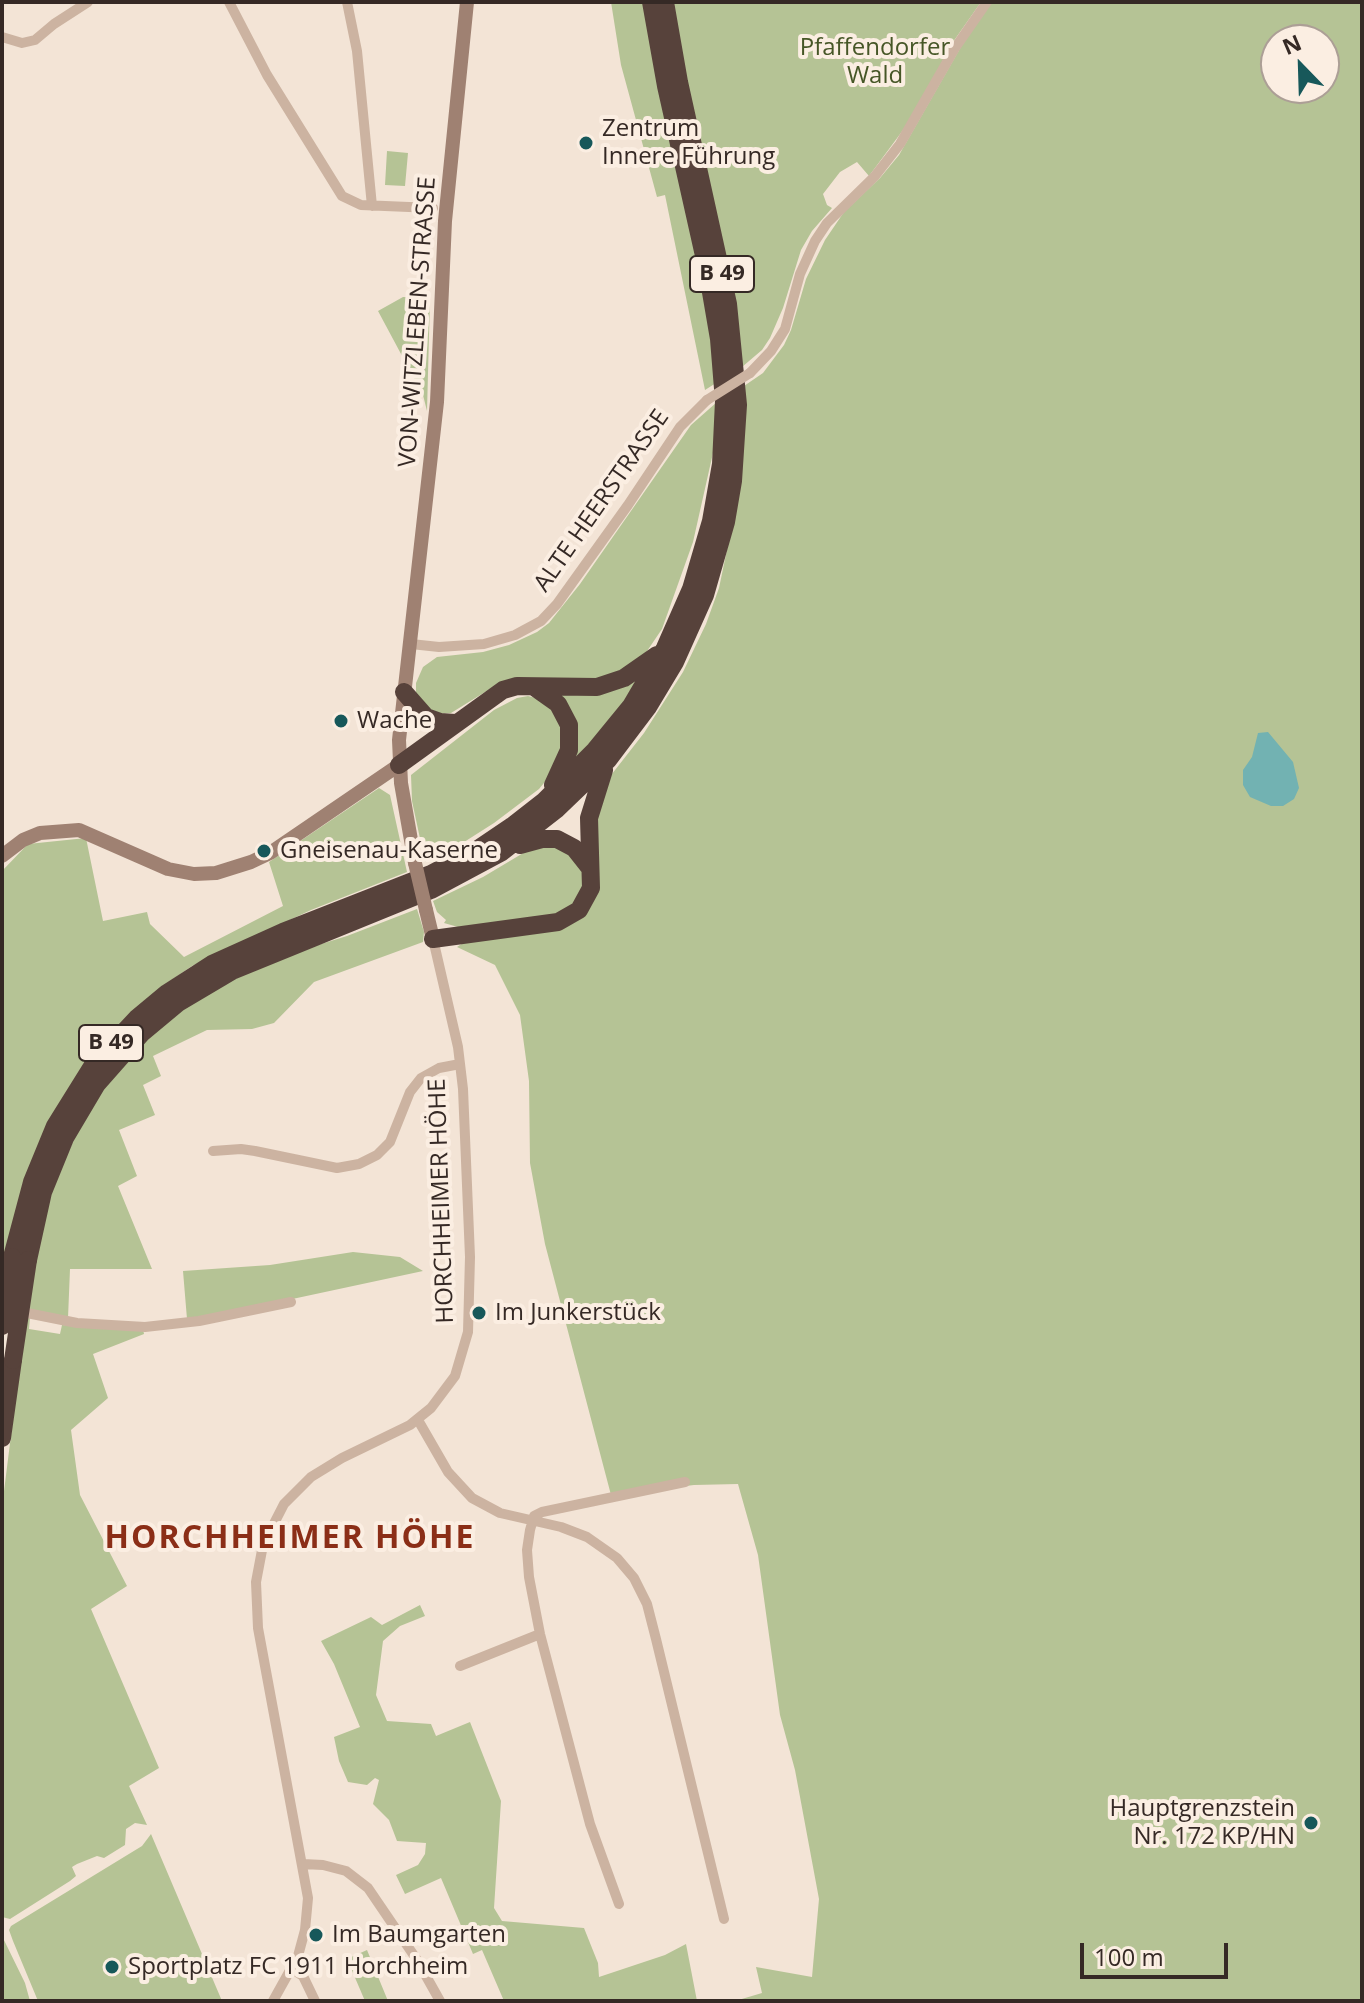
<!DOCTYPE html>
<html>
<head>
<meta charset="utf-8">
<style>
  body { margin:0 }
  #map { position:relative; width:1364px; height:2003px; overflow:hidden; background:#f3e4d6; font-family:"Open Sans",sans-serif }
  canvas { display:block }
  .frame { position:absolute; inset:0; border:4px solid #352925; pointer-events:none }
  .north { position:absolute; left:1260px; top:24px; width:80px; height:80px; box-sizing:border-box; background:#fbeee2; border:2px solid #ac9f96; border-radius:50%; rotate:337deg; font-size:22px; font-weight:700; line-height:32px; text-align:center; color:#352925 }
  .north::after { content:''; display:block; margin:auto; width:28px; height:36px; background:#17585a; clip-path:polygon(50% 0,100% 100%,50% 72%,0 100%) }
  .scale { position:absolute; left:1080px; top:1943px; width:148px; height:36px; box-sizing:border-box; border:4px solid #352925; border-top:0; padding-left:10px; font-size:24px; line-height:28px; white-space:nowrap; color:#352925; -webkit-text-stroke:6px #fbeee2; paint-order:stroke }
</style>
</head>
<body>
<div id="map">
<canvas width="1364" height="2003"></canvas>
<div class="frame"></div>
<div class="north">N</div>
<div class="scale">100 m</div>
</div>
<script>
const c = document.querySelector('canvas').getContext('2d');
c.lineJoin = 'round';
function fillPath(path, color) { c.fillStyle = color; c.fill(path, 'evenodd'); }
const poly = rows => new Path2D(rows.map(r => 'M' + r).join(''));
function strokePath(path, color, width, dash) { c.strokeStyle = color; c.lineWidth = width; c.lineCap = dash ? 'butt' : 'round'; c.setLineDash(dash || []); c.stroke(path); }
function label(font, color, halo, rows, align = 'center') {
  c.font = font + ' "Open Sans",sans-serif'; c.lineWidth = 8; c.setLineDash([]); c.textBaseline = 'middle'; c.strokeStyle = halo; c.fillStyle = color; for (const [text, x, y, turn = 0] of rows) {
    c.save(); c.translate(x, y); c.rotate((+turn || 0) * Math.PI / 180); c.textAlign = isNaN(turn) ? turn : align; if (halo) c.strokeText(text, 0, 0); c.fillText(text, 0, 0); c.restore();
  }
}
fillPath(poly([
  [611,2,645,2,704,285,716,383,705,390,665,195,657,197,621,65],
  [671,2,981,2,953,42,909,122,869,176,857,162,840,172,823,194,827,205,832,208,812,231,801,250,783,308,770,338,762,350,742,367,685,84],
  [991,2,1362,2,1362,2001,735,2001,762,1993,756,1967,812,1977,819,1899,795,1770,780,1715,758,1555,738,1484,694,1485,611,1495,545,1244,530,1163,529,1081,520,1015,495,965,457,947,463,943,578,918,592,835,608,779,644,733,683,672,706,624,719,588,739,492,744,386,763,373,784,345,791,330,806,279,825,240,844,212,880,178,899,155,970,31],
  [1276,40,1324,40,1324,88,1276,88],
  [387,151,408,153,405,186,385,185],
  [403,297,430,298,427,411,423,395,378,311],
  [717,402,715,444,693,542,662,629,643,657,604,681,498,684,451,713,435,714,416,695,416,683,423,667,437,657,483,652,509,645,537,632,549,623,580,584,691,425],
  [632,679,638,683,580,759,574,754,554,691],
  [528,696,540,699,557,712,564,743,553,772,539,789,494,823,461,844,425,862,412,801,411,775,494,710,517,698],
  [379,788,390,795,407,872,311,910,192,966,167,983,44,1131,23,1183,2,1279,2,871,28,844,86,838,103,921,147,912,150,924,184,957,283,906,269,862],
  [535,846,562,846,583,867,582,895,564,914,458,927,444,923,446,920,437,912,433,901,483,877],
  [417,909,424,932,423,942,314,982,274,1023,252,1029,207,1030,153,1056,161,1076,143,1085,155,1115,119,1130,137,1176,118,1186,152,1269,70,1269,68,1318,27,1311,49,1195,87,1110,137,1047,204,993,292,953,347,936],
  [353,1252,400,1257,423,1271,199,1319,187,1319,183,1271,270,1265],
  [26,1316,30,1317,29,1329,60,1334,62,1325,143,1329,144,1334,93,1354,108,1398,71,1430,80,1495,127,1586,91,1609,159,1768,129,1786,147,1825,135,1823,126,1829,125,1845,104,1858,97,1856,77,1864,72,1867,76,1876,70,1881,10,1919,2,1917,2,1507],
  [420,1605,425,1616,400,1626,383,1641,376,1695,387,1721,431,1724,436,1736,470,1722,501,1801,494,1908,502,1921,584,1928,598,1963,599,1977,665,1955,686,1944,697,2001,504,2001,482,1950,473,1954,441,1878,405,1894,396,1875,418,1865,425,1854,426,1843,397,1841,389,1820,373,1804,379,1780,375,1778,367,1785,348,1782,339,1761,334,1737,360,1727,334,1664,321,1641,371,1617,382,1625],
  [151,1834,222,2001,38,2001,13,1941,9,1930,11,1926,142,1846],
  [2,1936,25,1983,30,2001,2,2001],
  [367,1950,388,2001,365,2001,347,1959]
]), '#b5c395');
fillPath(poly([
  [1268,732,1293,762,1299,788,1294,799,1283,806,1271,806,1250,797,1243,785,1243,770,1252,757,1258,733]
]), '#72b2b2');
strokePath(poly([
  [229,2,267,75,342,196,361,205,433,208],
  [347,2,357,51,372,206],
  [2,37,22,43,35,40,54,24,88,2],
  [750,373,771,351,785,329,800,274,815,241,827,223,875,176,900,144,955,48,987,2],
  [411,644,439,647,484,644,515,635,541,621,557,604,628,505,680,427,707,400],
  [213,1151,241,1149,255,1151,337,1168,359,1164,377,1155,390,1142,410,1092,421,1078,439,1068,460,1064],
  [27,1313,77,1323,145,1327,199,1321,291,1302],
  [418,1420,448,1472,472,1498,500,1513,561,1527,587,1537,617,1558,634,1578,647,1604,656,1639,724,1919],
  [460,1666,540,1634],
  [303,1864,323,1865,346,1871,368,1888,417,1960,440,2001],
  [619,1904,590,1824,540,1634,529,1577,527,1550,530,1530,534,1516,542,1512,685,1482],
  [292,1969,303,1976,315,2001],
  [273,2001,298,1956,305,1930,308,1898,258,1628,256,1582,263,1545,284,1504,311,1477,342,1458,410,1425,431,1408,455,1376,468,1332,470,1257,463,1089,458,1047,433,939]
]), '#ccb3a1', 10);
strokePath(poly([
  [2,856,23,840,40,833,79,830,168,869,194,874,216,873,251,862,270,853,399,765],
  [415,863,401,783,399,740,437,402,445,221,467,2],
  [426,910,433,939]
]), '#9f8172', 14);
strokePath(poly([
  [534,687,558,704,569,725,569,750,553,785],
  [404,692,426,717,440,722,455,723],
  [399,765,503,690,517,686,597,687,624,678,657,655],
  [520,845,542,839,557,839,574,848,589,867],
  [433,939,558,922,579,910,591,888,589,818,604,770],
  [12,1257,32,1182,55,1126,93,1065,137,1018,167,993,212,964,283,932,431,874,478,849,512,826,544,801,595,750,631,706,665,648,691,589,711,521,721,464,724,401,719,339,707,269,666,86,651,2],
  [28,1260,43,1192,65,1138,97,1084,142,1033,178,1003,232,971,431,890,502,852,556,810,608,760,648,707,675,662,705,595,726,522,733,481,738,405,728,304,679,82,665,2],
  [2,1438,13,1360]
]), '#57423b', 18);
strokePath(poly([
  [707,400,750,373]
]), '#ccb3a1', 10);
strokePath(poly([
  [415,863,426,910]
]), '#9f8172', 14);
strokePath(poly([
  [2,1326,12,1257],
  [13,1360,28,1260]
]), '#57423b', 18);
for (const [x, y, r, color] of [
  [586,143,8,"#17585a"],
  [341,721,8,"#17585a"],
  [264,851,8,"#17585a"],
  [479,1313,8,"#17585a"],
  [1311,1823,8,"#17585a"],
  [316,1935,8,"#17585a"],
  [112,1967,8,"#17585a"]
]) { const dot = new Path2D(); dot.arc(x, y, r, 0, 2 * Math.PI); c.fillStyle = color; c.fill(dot); strokePath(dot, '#fbeee2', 3); }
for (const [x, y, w] of [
  [722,274,64],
  [111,1043,64]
]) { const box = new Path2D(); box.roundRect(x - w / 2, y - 18, w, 36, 6); c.fillStyle = '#fbeee2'; c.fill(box); strokePath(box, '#352925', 2); }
label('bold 22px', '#352925', null, [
  ["B 49",722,274],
  ["B 49",111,1043]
]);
label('24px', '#465626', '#fbeee2', [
  ["Pfaffendorfer",875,48],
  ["Wald",875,76]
]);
label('24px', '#352925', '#fbeee2', [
  ["Zentrum",602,129],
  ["Innere Führung",602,157],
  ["Wache",357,721],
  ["Gneisenau-Kaserne",280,851],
  ["Im Junkerstück",495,1313],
  ["Hauptgrenzstein",1295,1809,"right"],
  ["Nr. 172 KP/HN",1295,1837,"right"],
  ["Im Baumgarten",332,1935],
  ["Sportplatz FC 1911 Horchheim",128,1967]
], 'left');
label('24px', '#352925', '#fbeee2', [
  ["VON-WITZLEBEN-STRASSE",418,322,-86],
  ["ALTE HEERSTRASSE",602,501,-55],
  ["HORCHHEIMER HÖHE",442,1201,-92]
]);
c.letterSpacing = '2px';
label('bold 32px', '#8b2e17', '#fbeee2', [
  ["HORCHHEIMER HÖHE",290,1539]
]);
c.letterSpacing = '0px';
</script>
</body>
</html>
